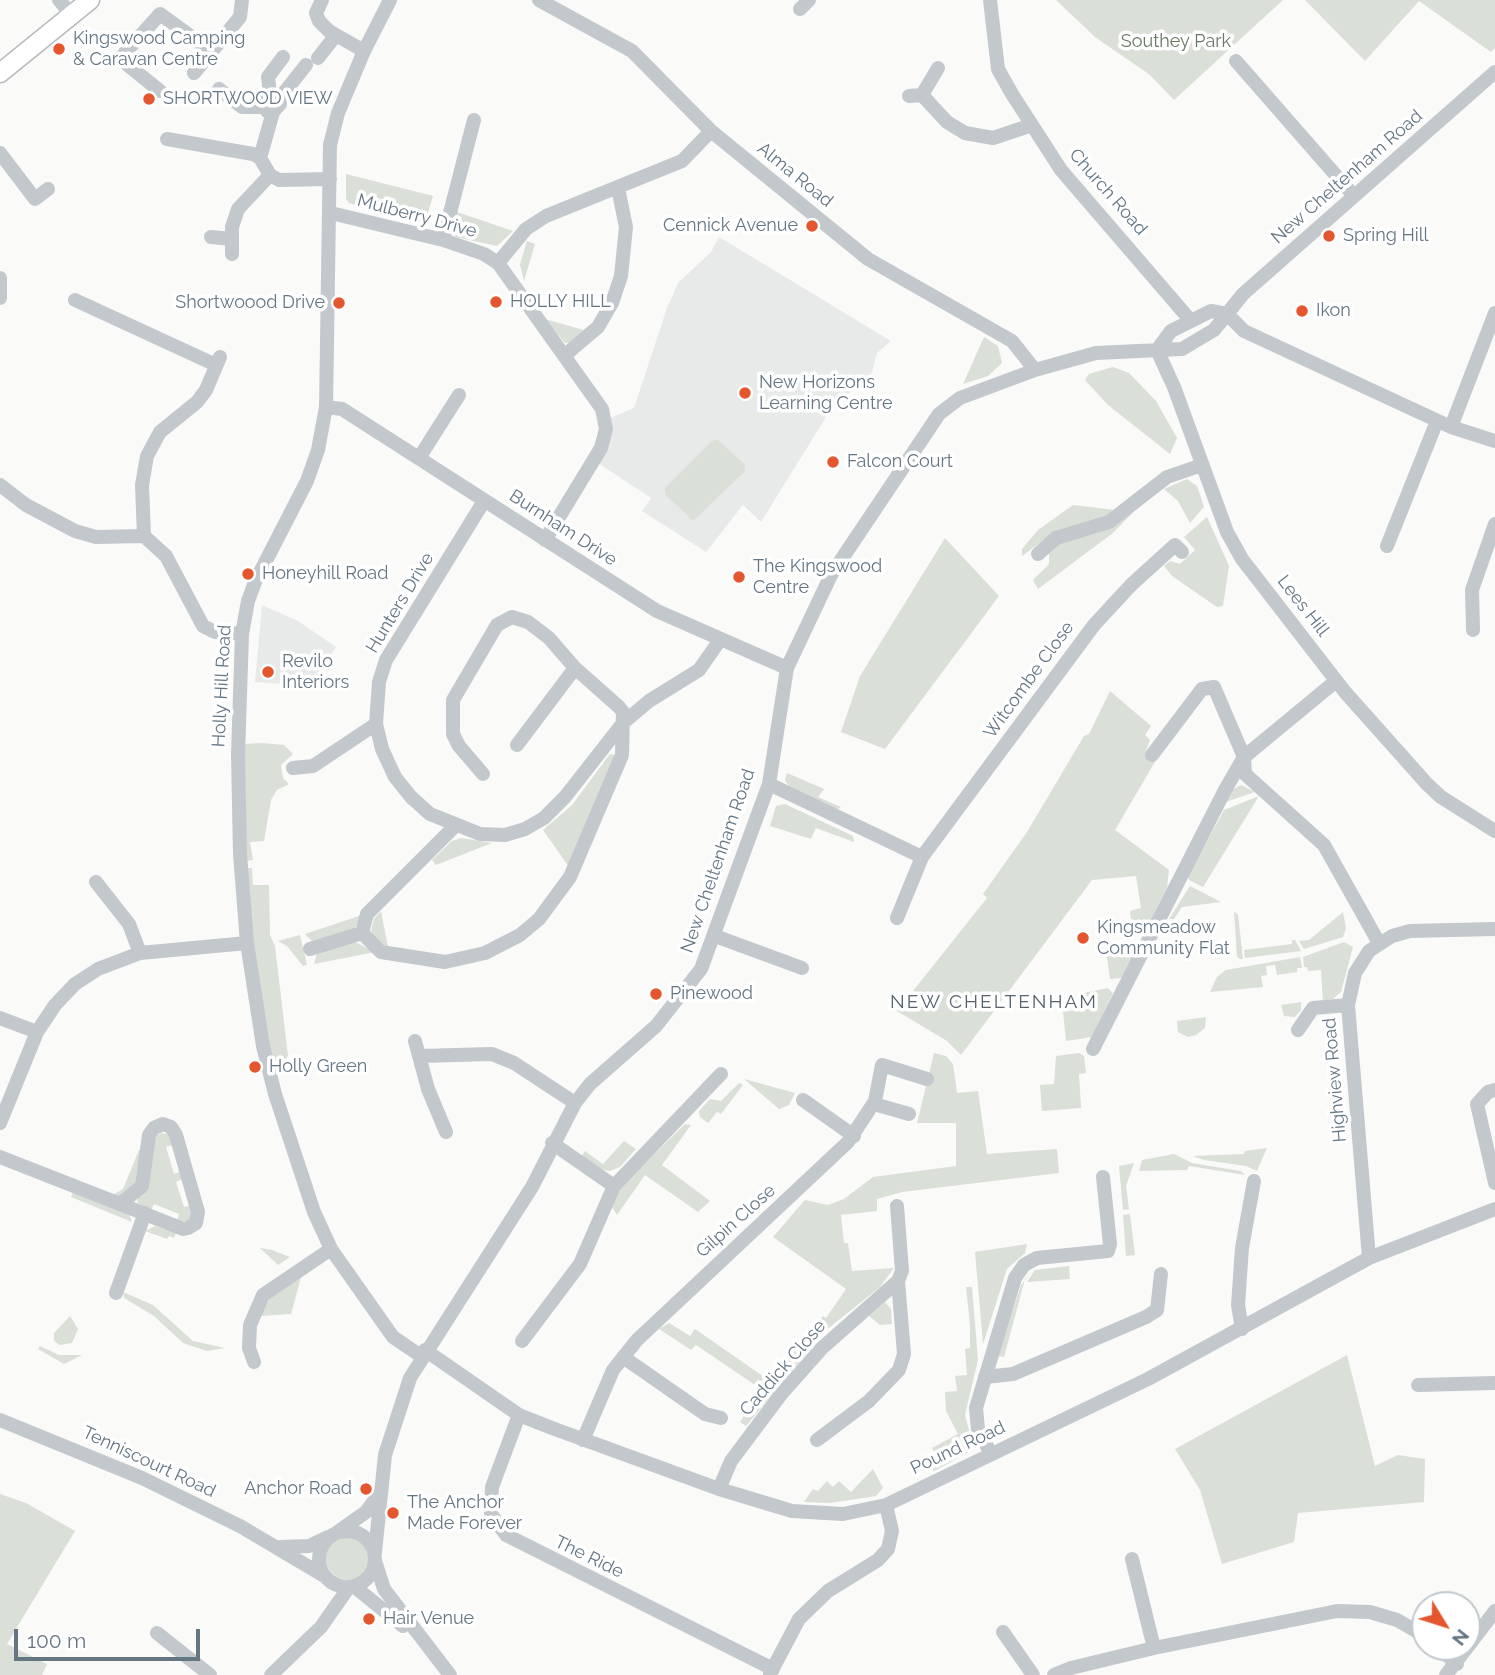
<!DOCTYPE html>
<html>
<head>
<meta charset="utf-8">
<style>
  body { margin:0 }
  #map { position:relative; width:1495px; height:1675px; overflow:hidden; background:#fafaf8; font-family:Raleway,sans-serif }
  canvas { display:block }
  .north { position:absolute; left:1411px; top:1591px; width:70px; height:70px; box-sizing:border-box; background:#fff; border:2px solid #c1c8cd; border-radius:50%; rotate:128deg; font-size:19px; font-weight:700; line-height:28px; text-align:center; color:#657683 }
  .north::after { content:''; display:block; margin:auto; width:24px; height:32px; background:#e4572e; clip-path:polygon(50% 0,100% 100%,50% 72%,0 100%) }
  .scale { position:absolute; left:14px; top:1629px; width:186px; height:32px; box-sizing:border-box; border:4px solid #657683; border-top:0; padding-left:9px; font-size:21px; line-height:24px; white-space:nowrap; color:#657683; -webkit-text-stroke:5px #fff; paint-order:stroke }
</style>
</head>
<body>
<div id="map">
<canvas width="1495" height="1675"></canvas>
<div class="north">N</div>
<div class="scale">100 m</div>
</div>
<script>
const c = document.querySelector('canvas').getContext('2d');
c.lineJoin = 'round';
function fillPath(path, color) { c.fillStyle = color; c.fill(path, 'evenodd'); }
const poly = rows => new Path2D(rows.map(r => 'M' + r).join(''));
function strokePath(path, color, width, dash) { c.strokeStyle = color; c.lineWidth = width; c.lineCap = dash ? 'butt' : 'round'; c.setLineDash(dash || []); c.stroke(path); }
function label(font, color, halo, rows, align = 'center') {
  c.font = font + ' Raleway,sans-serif'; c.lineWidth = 7; c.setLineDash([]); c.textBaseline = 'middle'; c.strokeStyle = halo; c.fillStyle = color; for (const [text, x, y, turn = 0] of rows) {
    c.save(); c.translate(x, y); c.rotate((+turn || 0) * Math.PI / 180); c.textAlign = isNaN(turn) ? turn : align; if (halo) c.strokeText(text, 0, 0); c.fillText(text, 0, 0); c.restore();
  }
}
fillPath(poly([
  [719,237,891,341,877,353,872,372,863,385,836,401,761,522,743,505,706,552,642,511,651,498,598,463,610,418,634,408,667,308,678,283,711,252],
  [262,605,298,621,336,647,311,686,255,682]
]), '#e8e9e9');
fillPath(poly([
  [1056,0,1283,0,1174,100,1150,75,1095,37],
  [1305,0,1495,0,1495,48,1491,52,1419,1,1365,61],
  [346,174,433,196,424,226,349,203,346,199],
  [454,211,513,231,497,246,456,237,451,232],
  [527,241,535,244,524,281,520,264],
  [545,319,587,331,573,343,565,343],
  [984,337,998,346,1002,363,988,376,963,384],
  [1113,367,1129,373,1156,401,1177,438,1170,454,1108,405,1085,380,1089,374],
  [713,440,718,440,745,465,745,471,693,521,665,494,665,488],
  [1187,479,1197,486,1204,507,1190,523,1178,501,1164,489],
  [1142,503,1113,533,1038,589,1033,580,1049,564,1049,551,1057,542,1097,533],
  [1073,505,1115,510,1105,519,1049,536,1022,556,1022,549,1038,530],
  [1207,517,1229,566,1223,606,1217,607,1172,576,1164,566,1170,561,1180,564,1195,550,1184,537],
  [945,538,999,596,885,749,841,732,860,676],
  [1110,691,1151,726,1145,735,1150,740,1146,751,1156,760,1115,830,1169,870,1167,888,1146,931,1136,933,1132,928,1130,911,1141,908,1136,876,1092,880,961,1055,947,1041,897,1011,987,898,983,894,1027,832,1084,736,1089,734],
  [262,743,284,745,293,754,281,765,283,778,289,784,277,790,271,800,264,841,250,842,253,860,246,861,243,744],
  [610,754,615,755,569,867,543,830,572,805],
  [787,773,824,789,818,797,841,807,837,810,789,786,785,780],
  [1241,785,1255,792,1223,803,1230,791],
  [1259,796,1203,887,1189,880,1188,876,1224,810],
  [785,804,853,836,854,842,816,828,811,839,770,826,776,806],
  [461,838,492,843,436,865,432,860,452,841],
  [247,868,252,868,253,885,269,885,270,935,275,946,288,1056,279,1066,273,1067,251,932],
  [1190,886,1221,902,1182,907,1174,919,1169,919],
  [381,911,388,947,377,941,371,931,374,919],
  [1234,911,1238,915,1243,959,1240,959,1237,957],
  [1343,912,1346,928,1343,937,1304,949,1299,941,1309,940],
  [362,915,354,930,312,941,305,934],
  [300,935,307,965,303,966,287,946,278,941],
  [1292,940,1295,940,1301,951,1245,958,1244,950,1292,944],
  [1132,941,1136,944,1136,953,1122,978,1110,979,1105,944],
  [355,942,375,952,314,964,317,953],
  [1344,942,1353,947,1341,992,1333,999,1323,1001,1321,970,1308,971,1307,967,1304,967,1303,957],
  [1300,957,1302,968,1297,968,1297,972,1277,975,1275,965,1266,966,1267,975,1261,976,1263,987,1210,992,1217,977,1226,970],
  [1108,988,1113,993,1092,1037,1066,1041,1063,1011,1085,1010,1084,993],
  [1301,1002,1301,1010,1295,1017,1284,1016,1281,1005],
  [1206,1017,1205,1028,1196,1035,1188,1037,1178,1032,1177,1021],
  [934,1053,946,1056,953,1064,957,1093,978,1091,987,1154,1057,1149,1059,1173,902,1192,877,1199,877,1211,841,1215,844,1243,848,1243,852,1271,894,1268,880,1287,820,1335,813,1330,823,1316,826,1318,846,1289,773,1237,805,1200,828,1205,844,1199,873,1177,956,1166,956,1123,917,1123],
  [1079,1053,1084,1056,1086,1073,1079,1074,1081,1108,1042,1111,1040,1085,1054,1084,1056,1056],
  [744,1079,795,1093,789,1105,779,1109],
  [739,1083,743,1085,721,1114,717,1112,708,1123,700,1117,699,1111,710,1099,721,1101],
  [685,1124,691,1125,662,1165,710,1201,698,1212,645,1175,617,1215,612,1207,618,1190],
  [161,1133,169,1134,175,1144,166,1147,174,1174,182,1171,184,1178,176,1182,184,1207,192,1205,191,1221,177,1222,179,1214,154,1204,150,1212,137,1202,156,1136],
  [624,1141,636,1149,620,1167,610,1171,599,1169,582,1156,585,1151,603,1164],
  [1267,1148,1257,1171,1246,1166,1204,1160,1193,1156,1244,1154,1245,1151],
  [139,1150,142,1151,141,1178,119,1196,111,1196,123,1189],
  [1174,1154,1192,1163,1241,1171,1245,1175,1189,1166,1187,1170,1139,1171,1142,1160],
  [1134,1163,1126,1186,1129,1209,1123,1210,1119,1166],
  [73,1192,129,1214,132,1222,71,1197],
  [1130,1214,1135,1255,1126,1256,1123,1215],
  [155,1226,176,1233,174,1238,169,1236,167,1239,145,1231],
  [1027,1244,1025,1253,1007,1269,983,1344,975,1252],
  [260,1248,272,1250,290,1257,278,1265],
  [1069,1266,1070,1279,1027,1282,1035,1270],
  [1032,1271,1025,1279,1004,1357,998,1356,1021,1285],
  [302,1274,291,1314,260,1316,271,1296],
  [966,1287,972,1287,978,1360,965,1415,972,1442,971,1451,934,1471,932,1467,940,1463,932,1448,958,1434,946,1411,945,1392,957,1391,955,1376,967,1375,965,1349,970,1348,970,1325],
  [123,1292,153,1305,193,1341,225,1348,207,1351,183,1343,154,1316,124,1298],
  [885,1302,891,1309,892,1324,880,1325,869,1316],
  [70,1316,78,1329,72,1343,60,1345,54,1341,54,1333],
  [669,1323,690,1336,695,1329,770,1381,802,1341,808,1347,806,1354,746,1426,740,1422,761,1389,696,1345,691,1350,659,1329],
  [40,1346,59,1355,82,1355,64,1364,38,1349],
  [1347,1355,1375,1466,1398,1455,1425,1459,1424,1502,1298,1513,1294,1542,1222,1564,1200,1490,1175,1449],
  [873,1469,883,1488,876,1496,830,1503,804,1502,813,1489,818,1491,827,1481,833,1487,839,1481,851,1492],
  [0,1494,26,1503,75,1531,7,1644,47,1664,42,1675,0,1675],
  '326 1558a22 22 0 1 1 44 0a22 22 0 1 1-44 0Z'
]), '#dadfd7');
const major = poly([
  [0,73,90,0]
]);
strokePath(major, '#b5babe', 21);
strokePath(poly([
  [59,0,72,15],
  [322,0,316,13,319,21,329,31,364,51],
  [390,0,364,51,338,113,330,145,326,407,318,450,307,481,255,582,248,601,242,634,238,755,240,854,247,943,263,1046,275,1094,314,1212,331,1249,393,1337,421,1356],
  [539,0,632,51,711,131,868,259,1012,341,1035,370],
  [990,0,998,69,1012,94,1061,170,1191,321],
  [800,9,809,0],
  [318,58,336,35],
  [1236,61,1354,196],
  [194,73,240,17,242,0],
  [219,89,242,107,263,107],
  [160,91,124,62,123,55,160,14,211,51],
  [270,94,268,77,283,57],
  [922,95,947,122,965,133,993,138,1032,125],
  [909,96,922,95,938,68],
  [279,99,306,65],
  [167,139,253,154,260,158,270,175,279,180,330,179],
  [0,153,35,199,48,189],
  [260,158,273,112,280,104,279,99,270,94,262,102,267,111,273,112],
  [331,213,443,240,484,254,498,263,602,409,606,429,601,448,545,540],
  [211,237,232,239],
  [443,240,474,120],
  [232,254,232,227,238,209,270,175],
  [498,263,526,229,546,216,682,161,711,131],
  [0,278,0,298],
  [75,300,216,365],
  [1227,314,1244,331,1451,427,1495,441],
  [1157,350,1174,387,1227,532,1242,559,1345,692,1427,784,1441,797,1495,831],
  [1157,350,1171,331,1211,311,1227,314],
  [564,356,598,327,612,303,621,276,626,227,618,188],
  [326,407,342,409,657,611,787,668],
  [1451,427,1495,313],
  [419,458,459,395],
  [0,485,26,505,75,531,96,537,144,536,166,556,203,626,215,632,242,634],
  [484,501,386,660,379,682,376,724,382,749,395,777,411,797,430,814,480,834,505,835,525,829,544,818,565,797,623,723,649,701,699,670,720,640],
  [144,536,142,485,147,456,160,432,197,402,206,390,220,357],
  [1387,546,1437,421],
  [1038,554,1056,538,1109,522,1167,477,1202,465],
  [1473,630,1472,590,1495,524],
  [517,745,575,668],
  [1152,755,1202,689,1214,687,1244,757,1245,774,1324,845,1379,943],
  [293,768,313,766,376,724],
  [769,784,922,857],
  [455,826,367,914,362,933,381,952,445,962,485,953,520,935,539,919,570,877,622,755,623,712,619,707,575,668,549,638,528,622,512,617,497,625,453,700,453,734,459,746,483,774],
  [96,882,129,924,140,953],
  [897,918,922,857,1094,625,1131,585,1175,545,1182,552],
  [715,936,802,968],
  [310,949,362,933],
  [0,1018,37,1032],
  [1298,1030,1313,1008,1348,1005],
  [415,1041,428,1089,446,1132],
  [1093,1049,1225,790,1244,757,1336,681],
  [420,1056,492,1054,514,1063,575,1103],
  [1495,1090,1488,1092,1477,1104,1495,1183],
  [803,1100,854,1136],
  [874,1104,909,1114],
  [0,1123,37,1032,55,1005,75,984,98,969,140,953,247,943],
  [552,1143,614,1186],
  [0,1157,120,1204,183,1229,188,1228,196,1223,198,1212,176,1135,171,1127,163,1124,154,1128,149,1135,142,1186,120,1204],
  [1369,1258,1348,1005,1355,973,1369,951,1392,936,1410,931,1495,929],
  [116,1293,145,1213],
  [1242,1329,1238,1305,1242,1248,1254,1181],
  [522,1341,580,1264,614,1186,721,1074],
  [425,1350,519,1415,552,1428,719,1489,792,1511,843,1514,886,1505,1148,1379,1369,1258,1495,1209],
  [623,1357,705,1414,721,1418],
  [254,1362,249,1348,250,1325,263,1295,331,1249],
  [985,1377,1013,1374,1146,1317,1157,1310,1161,1274],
  [1418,1385,1495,1383],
  [519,1415,492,1487,491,1514,506,1535,773,1669],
  [0,1420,142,1478,240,1526,326,1577],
  [583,1440,613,1370,637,1340,848,1142,875,1101,882,1065,927,1079],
  [817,1440,869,1401,899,1370,904,1354,898,1281],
  [991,1454,978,1429,976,1408,1015,1278,1024,1265,1037,1258,1108,1251,1110,1244,1103,1177],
  [719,1489,731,1461,782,1393,822,1348,898,1281,902,1271,897,1206],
  [339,1531,366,1512,380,1493],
  '319 1559a28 28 0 1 1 56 0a28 28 0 1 1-56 0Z',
  [280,1547,309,1546,328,1537],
  [375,1552,385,1455,410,1378,532,1187,575,1103,590,1084,656,1026,701,969,769,784,787,668,831,575,939,414,960,398,1035,370,1096,353,1182,349,1214,330,1243,294,1495,72],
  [1132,1559,1154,1648],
  [375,1561,384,1589,450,1675],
  [355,1587,403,1626],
  [1003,1632,1033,1675],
  [157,1633,210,1675],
  [1437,1647,1457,1664],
  [770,1674,799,1619,828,1591,878,1560,888,1549,892,1531,886,1505],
  [271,1675,321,1627,349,1587],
  [1054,1675,1071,1668,1154,1648,1337,1611,1370,1612,1397,1620,1425,1636],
  [1446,1675,1495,1611]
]), '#c3c8cc', 14);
strokePath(major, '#fff', 18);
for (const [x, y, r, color] of [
  [59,49,7,"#e4572e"],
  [149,99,7,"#e4572e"],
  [812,226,7,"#e4572e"],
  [1329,236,7,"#e4572e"],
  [496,302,7,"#e4572e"],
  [339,303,7,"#e4572e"],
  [1302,311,7,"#e4572e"],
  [745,393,7,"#e4572e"],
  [833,462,7,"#e4572e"],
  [248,574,7,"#e4572e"],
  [739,577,7,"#e4572e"],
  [268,672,7,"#e4572e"],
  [1083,938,7,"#e4572e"],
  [656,994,7,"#e4572e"],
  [255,1067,7,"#e4572e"],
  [366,1489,7,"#e4572e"],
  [393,1513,7,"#e4572e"],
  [369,1619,7,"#e4572e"]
]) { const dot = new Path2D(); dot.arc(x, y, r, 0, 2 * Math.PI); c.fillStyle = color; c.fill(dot); strokePath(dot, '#fff', 2.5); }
label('18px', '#657683', '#fff', [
  ["Kingswood Camping",73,39],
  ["& Caravan Centre",73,60],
  ["SHORTWOOD VIEW",163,99],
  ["Cennick Avenue",798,226,"right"],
  ["Spring Hill",1343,236],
  ["HOLLY HILL",510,302],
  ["Shortwoood Drive",325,303,"right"],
  ["Ikon",1316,311],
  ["New Horizons",759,383],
  ["Learning Centre",759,404],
  ["Falcon Court",847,462],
  ["The Kingswood",753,567],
  ["Centre",753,588],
  ["Honeyhill Road",262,574],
  ["Revilo",282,662],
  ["Interiors",282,683],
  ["Kingsmeadow",1097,928],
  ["Community Flat",1097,949],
  ["Pinewood",670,994],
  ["Holly Green",269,1067],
  ["Anchor Road",352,1489,"right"],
  ["The Anchor",407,1503],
  ["Made Forever",407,1524],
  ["Hair Venue",383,1619]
], 'left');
label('18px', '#687a64', '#fff', [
  ["Southey Park",1176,42]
]);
label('18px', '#657683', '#fff', [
  ["Alma Road",795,175,39],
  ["New Cheltenham Road",1347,177,-41],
  ["Church Road",1108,192,49],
  ["Mulberry Drive",417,216,15],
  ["Burnham Drive",563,528,33],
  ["Hunters Drive",400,603,-59],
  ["Lees Hill",1303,606,52],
  ["Witcombe Close",1029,680,-54],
  ["Holly Hill Road",222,686,-87],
  ["New Cheltenham Road",718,861,-71],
  ["Highview Road",1335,1080,-95],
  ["Gilpin Close",736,1221,-42],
  ["Caddick Close",783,1368,-49],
  ["Pound Road",958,1448,-25],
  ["Tenniscourt Road",149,1462,25],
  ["The Ride",589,1557,26]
]);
c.letterSpacing = '2px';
label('19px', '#57646e', '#fff', [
  ["NEW CHELTENHAM",994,1002]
]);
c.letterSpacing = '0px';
</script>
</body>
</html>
